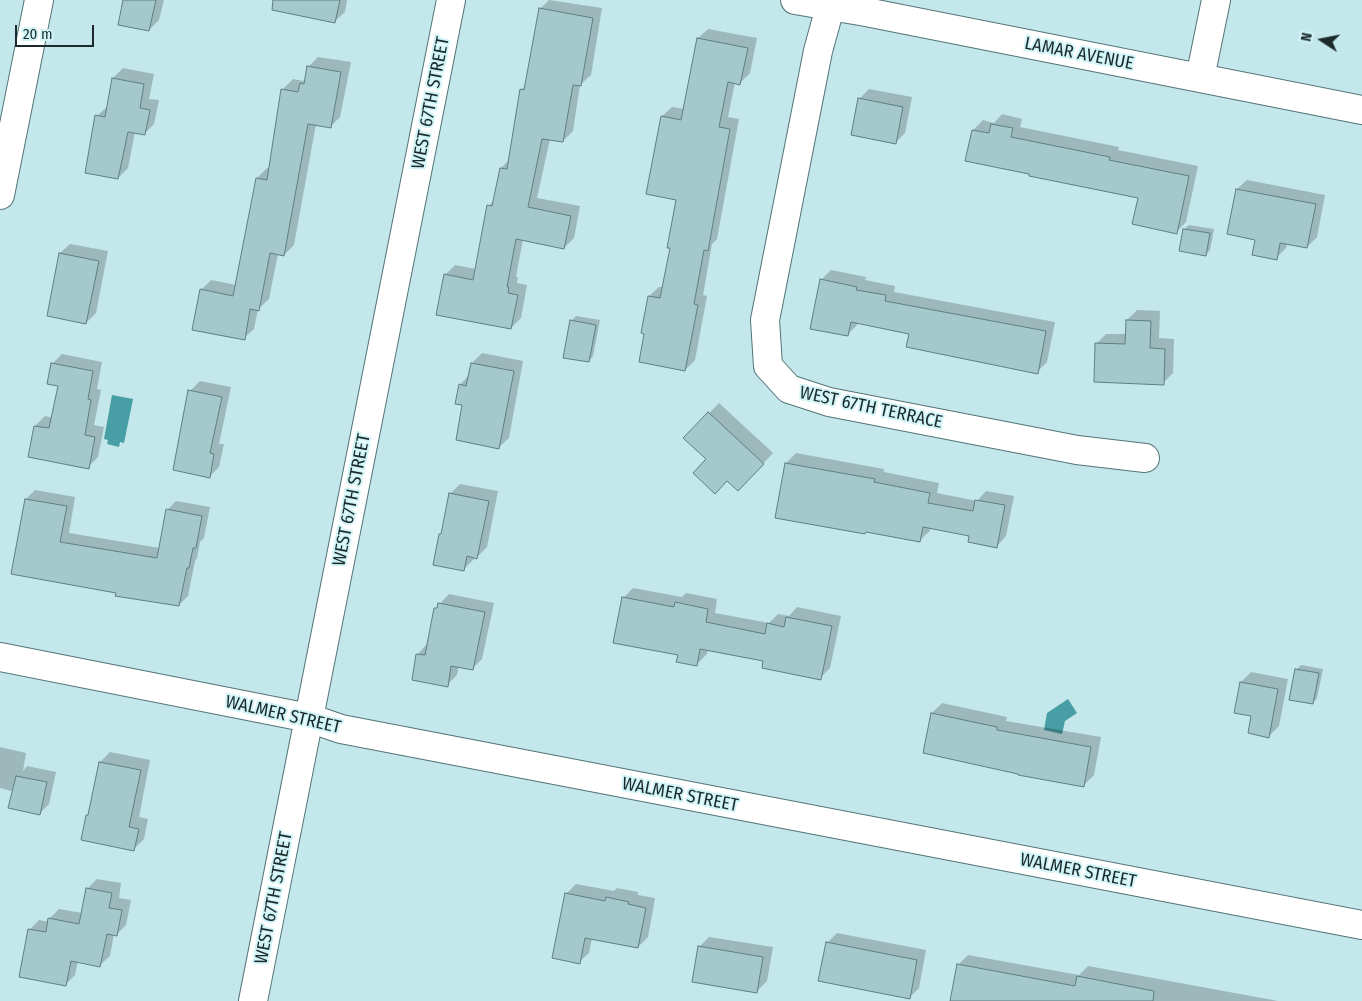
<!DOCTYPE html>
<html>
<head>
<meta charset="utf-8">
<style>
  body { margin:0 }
  #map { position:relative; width:1362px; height:1001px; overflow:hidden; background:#c3e7ea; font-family:"Fira Sans Condensed",sans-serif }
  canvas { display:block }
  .north { position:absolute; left:1297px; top:15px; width:50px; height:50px; -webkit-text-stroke:4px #d0f4f7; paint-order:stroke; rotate:281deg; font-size:14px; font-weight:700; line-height:20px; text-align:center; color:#1c2a2b }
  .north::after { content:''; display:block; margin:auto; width:18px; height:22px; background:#1c2a2b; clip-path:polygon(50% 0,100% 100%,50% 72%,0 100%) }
  .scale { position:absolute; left:15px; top:25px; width:79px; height:22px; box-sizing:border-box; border:2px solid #1c2a2b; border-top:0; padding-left:6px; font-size:15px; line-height:18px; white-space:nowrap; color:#1c2a2b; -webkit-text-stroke:4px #d0f4f7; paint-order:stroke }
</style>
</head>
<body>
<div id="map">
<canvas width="1362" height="1001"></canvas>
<div class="north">N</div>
<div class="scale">20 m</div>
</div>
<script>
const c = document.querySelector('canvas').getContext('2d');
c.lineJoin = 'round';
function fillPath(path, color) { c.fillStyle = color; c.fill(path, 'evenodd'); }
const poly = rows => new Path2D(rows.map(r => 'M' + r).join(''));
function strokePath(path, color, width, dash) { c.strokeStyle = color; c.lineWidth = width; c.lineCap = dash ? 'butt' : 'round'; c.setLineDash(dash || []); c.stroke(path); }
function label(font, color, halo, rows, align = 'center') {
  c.font = font + ' "Fira Sans Condensed",sans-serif'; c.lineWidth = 4; c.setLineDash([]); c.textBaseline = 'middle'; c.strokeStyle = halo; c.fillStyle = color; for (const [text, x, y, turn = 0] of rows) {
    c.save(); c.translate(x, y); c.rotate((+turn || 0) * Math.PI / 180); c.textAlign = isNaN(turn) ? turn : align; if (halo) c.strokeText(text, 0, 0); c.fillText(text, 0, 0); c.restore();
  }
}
fillPath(poly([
  [112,395,133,399,124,443,120,442,119,447,107,444,108,440,104,439],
  [1068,699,1077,713,1065,721,1062,734,1044,730,1047,713]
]), '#479ea4');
fillPath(poly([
  [124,0,164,0,159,20,149,30],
  [295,0,347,0,345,12,335,21],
  [549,0,602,8,591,75,580,85,573,131,563,141,550,139,537,198,580,206,574,238,564,248,523,239,516,277,518,277,517,283,527,285,521,318,511,328,445,275,455,265,476,269,489,206,494,200,501,168,510,159,522,89,527,84,540,9],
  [708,29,757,38,750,73,740,83,735,82,728,117,739,119,717,239,712,244,703,295,707,296,695,360,685,370,646,333,649,296,659,287,664,287,672,247,677,199,662,116,672,107,685,109,698,38],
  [318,57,351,62,340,117,330,127,316,124,294,245,284,255,278,254,269,299,258,309,254,329,244,338,201,290,211,280,236,285,257,178,267,168,270,169,283,89,293,79,303,81,306,78,308,67],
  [123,68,154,74,149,99,159,100,154,124,144,134,135,132,128,168,118,178,97,116,108,106,113,78],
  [869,89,912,97,905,133,895,143,859,99],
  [1002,114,1022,119,1020,127,1119,147,1118,150,1198,166,1186,222,1176,232,1139,197,1030,173,973,130,983,120,994,123],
  [1247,180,1325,195,1317,237,1307,247,1287,243,1286,248,1276,258,1256,239,1237,189],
  [1189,225,1214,229,1210,250,1206,254,1184,229],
  [70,244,108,251,96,313,86,323,60,253],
  [831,270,866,277,865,280,895,286,894,292,1055,322,1047,362,1037,372,910,333,858,322,857,325,847,335,821,280],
  [1137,310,1160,311,1159,338,1174,339,1173,373,1163,383,1096,344,1106,334,1127,334,1127,320],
  [576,316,600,320,593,356,589,361,571,321],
  [482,353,523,361,509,438,499,447,464,404,460,385,469,375,472,363],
  [62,354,102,362,97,389,101,390,94,425,104,427,98,457,88,467,35,426,45,416,53,418,59,385,52,364],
  [200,381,231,387,219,444,224,444,219,467,209,477,190,391],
  [719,403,773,453,748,480,708,459,685,438],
  [796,453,884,469,884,472,939,483,937,493,977,501,986,491,1014,496,1006,536,997,546,970,535,930,528,930,531,920,540,777,517,786,463],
  [460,484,498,491,487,547,477,557,474,557,474,559,464,569,440,535,443,532,451,493],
  [35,490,75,497,69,533,160,548,167,510,176,501,210,507,204,538,200,542,197,558,195,561,188,596,179,605,13,573,26,499],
  [633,588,682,597,686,593,717,599,715,613,769,623,778,614,789,616,797,607,841,616,830,668,820,678,765,660,708,649,707,654,697,664,679,654,623,598],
  [449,594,494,603,482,659,472,669,459,666,457,675,447,685,418,654,427,644,435,609],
  [1301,665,1323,669,1317,698,1313,703,1297,669],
  [1251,672,1288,679,1279,726,1269,736,1252,715,1241,682],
  [942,703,1007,717,1006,721,1101,737,1094,775,1084,785,924,752,932,713],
  [0,747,26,753,23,771,27,766,56,772,49,804,39,814,15,787,11,791,0,788],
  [110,752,150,760,139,817,148,819,144,839,134,849,87,815,90,812,100,762],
  [97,879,121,883,119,898,131,900,126,925,116,935,114,934,110,956,100,965,78,961,75,975,65,985,29,930,39,920,49,922,49,919,59,909,82,913,87,889],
  [576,884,614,891,617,888,638,892,638,895,655,898,648,937,638,947,592,938,589,953,579,962,566,894],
  [837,933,926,950,919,988,909,998,827,943],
  [709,937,773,947,767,981,757,991,699,947],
  [968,955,1079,975,1088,966,1278,1001,955,1001,958,965]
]), '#0003');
const building = poly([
  [123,0,156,0,149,31,118,25,123,0],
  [273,0,340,0,335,23,272,10,273,0],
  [539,8,593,18,581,86,573,85,563,142,542,139,528,207,571,216,564,249,516,239,507,287,509,287,508,293,518,295,511,329,436,315,444,274,473,280,487,205,492,206,500,168,507,169,520,89,524,90,539,8],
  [697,38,748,48,740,85,728,82,719,127,730,129,708,251,704,250,694,304,698,305,685,371,639,362,644,334,641,333,648,296,660,298,670,248,667,248,676,200,646,194,661,116,681,120,697,38],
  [307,66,341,72,331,128,308,124,284,256,270,253,259,311,250,309,245,340,192,330,200,289,233,296,256,178,267,180,281,89,298,92,300,83,304,84,307,66],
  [112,78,144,84,140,108,150,110,145,135,128,132,118,179,85,173,95,115,105,117,112,78],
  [858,98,903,107,896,144,851,135,858,98],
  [991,124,1013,128,1011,137,1110,157,1109,160,1189,176,1177,234,1132,224,1138,198,1029,176,1029,174,965,161,972,130,989,133,991,124],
  [1236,189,1316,204,1307,248,1280,243,1277,260,1252,255,1255,240,1227,234,1236,189],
  [1183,229,1210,233,1206,256,1179,251,1183,229],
  [59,253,99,261,86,324,47,316,59,253],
  [820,279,857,287,856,290,886,295,885,301,1046,331,1038,374,906,347,909,334,851,322,848,336,810,329,820,279],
  [570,320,596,325,589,362,563,358,570,320],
  [1126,320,1151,321,1150,348,1165,349,1164,385,1094,382,1095,343,1125,344,1126,320],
  [51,363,93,371,88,399,91,400,85,435,95,437,89,469,28,457,34,426,49,428,58,386,47,384,51,363],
  [471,363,514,371,499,449,456,440,462,405,455,404,459,384,466,386,471,363],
  [188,390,222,397,210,453,214,454,210,478,173,470,188,390],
  [708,412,764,464,738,491,727,481,715,494,693,473,706,459,683,438,708,412],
  [785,463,875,479,874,482,930,493,928,503,973,511,975,500,1005,505,997,548,968,542,969,536,923,527,920,542,866,532,865,534,775,518,785,463],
  [449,493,489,501,477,559,467,556,464,571,433,565,439,534,441,534,449,493],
  [25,499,67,506,60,542,157,558,166,509,202,516,196,548,193,548,189,568,187,568,179,606,115,596,116,593,11,574,25,499],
  [622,597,674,607,675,602,708,609,706,622,765,634,767,623,784,627,786,617,832,626,821,680,762,668,763,661,700,649,697,666,676,662,678,655,613,643,622,597],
  [438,603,485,612,473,670,451,666,448,687,412,680,416,654,425,655,434,608,437,608,438,603],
  [1295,669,1319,673,1313,704,1289,700,1295,669],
  [1240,682,1278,689,1269,738,1248,733,1251,716,1234,713,1240,682],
  [931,713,997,727,997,730,1091,747,1084,787,1018,775,1018,774,923,753,931,713],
  [99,762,141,770,129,827,139,829,134,851,81,840,86,815,88,815,99,762],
  [16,776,47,782,40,815,8,808,16,776],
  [86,888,112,893,109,908,122,910,117,936,107,934,100,967,71,961,66,986,19,977,28,929,46,932,48,918,79,924,86,888],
  [565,893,605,901,606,897,629,902,628,904,646,908,638,948,585,938,580,964,552,958,565,893],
  [826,942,917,960,910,999,818,981,826,942],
  [698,946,763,957,757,993,692,982,698,946],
  [957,964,1075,986,1077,976,1154,991,1153,1001,950,1001,957,964]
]);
fillPath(building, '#a5c8ca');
strokePath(building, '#5e7f81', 1);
const minor = poly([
  [795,0,866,12,1362,110],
  [832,0,818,51,765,320,768,366,789,389,829,402,1077,450,1145,458],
  [1200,78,1216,0],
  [0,195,39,0],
  [0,657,309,718,341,729,1362,925],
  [253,1001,451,0]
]);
strokePath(minor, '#537476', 30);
strokePath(minor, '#fff', 28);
label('18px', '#1c2a2b', '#d0f4f7', [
  ["LAMAR AVENUE",1079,54,11],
  ["WEST 67TH STREET",431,103,-79],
  ["WEST 67TH TERRACE",871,408,12],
  ["WEST 67TH STREET",352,500,-79],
  ["WALMER STREET",283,715,13],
  ["WALMER STREET",680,795,11],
  ["WALMER STREET",1078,871,11],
  ["WEST 67TH STREET",274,898,-79]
]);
</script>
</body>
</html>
